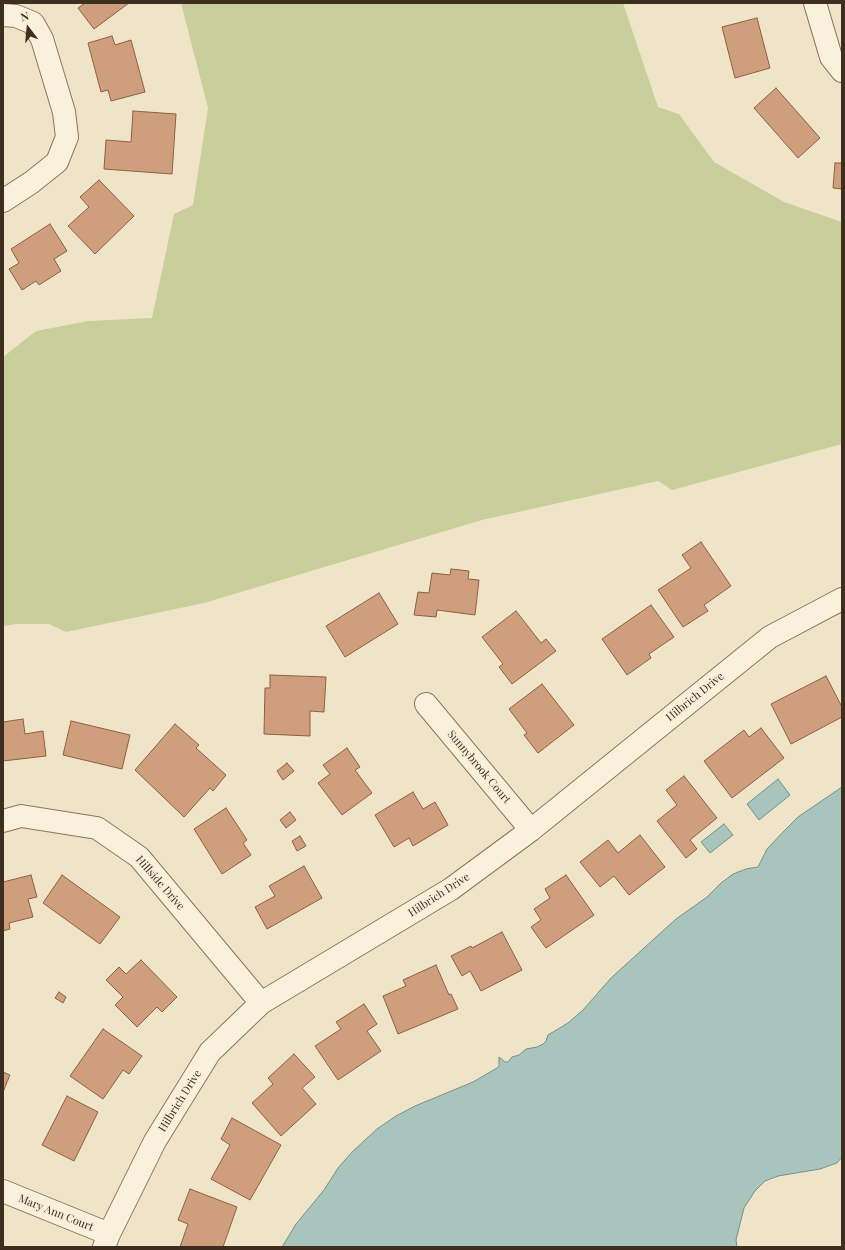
<!DOCTYPE html>
<html>
<head>
<meta charset="utf-8">
<style>
  body { margin:0 }
  #map { position:relative; width:845px; height:1250px; overflow:hidden; background:#f0e4c8; font-family:"Playfair Display",serif }
  canvas { display:block }
  .frame { position:absolute; inset:0; border:4px solid #3d2e20; pointer-events:none }
  .north { position:absolute; left:8px; top:8px; width:40px; height:40px; -webkit-text-stroke:3px #f7eed8; paint-order:stroke; rotate:344deg; font-size:11px; font-weight:700; line-height:16px; text-align:center; color:#3d2e20 }
  .north::after { content:''; display:block; margin:auto; width:14px; height:18px; background:#3d2e20; clip-path:polygon(50% 0,100% 100%,50% 72%,0 100%) }
</style>
</head>
<body>
<div id="map">
<canvas width="845" height="1250"></canvas>
<div class="frame"></div>
<div class="north">N</div>
</div>
<script>
const c = document.querySelector('canvas').getContext('2d');
c.lineJoin = 'round';
function fillPath(path, color) { c.fillStyle = color; c.fill(path, 'evenodd'); }
const poly = rows => new Path2D(rows.map(r => 'M' + r).join(''));
function strokePath(path, color, width, dash) { c.strokeStyle = color; c.lineWidth = width; c.lineCap = dash ? 'butt' : 'round'; c.setLineDash(dash || []); c.stroke(path); }
function label(font, color, halo, rows, align = 'center') {
  c.font = font + ' "Playfair Display",serif'; c.lineWidth = 3.5; c.setLineDash([]); c.textBaseline = 'middle'; c.strokeStyle = halo; c.fillStyle = color; for (const [text, x, y, turn = 0] of rows) {
    c.save(); c.translate(x, y); c.rotate((+turn || 0) * Math.PI / 180); c.textAlign = isNaN(turn) ? turn : align; if (halo) c.strokeText(text, 0, 0); c.fillText(text, 0, 0); c.restore();
  }
}
fillPath(poly([
  [181,3,623,3,658,107,679,114,714,162,784,202,842,222,842,444,672,490,658,481,482,520,204,603,66,632,49,624,16,624,3,626,3,357,36,331,88,321,152,318,174,214,193,205,208,108]
]), '#c9cf9b');
const water = poly([
  [778,779,790,795,759,820,747,804,778,779],
  [842,787,842,1157,837,1163,820,1169,778,1176,765,1181,755,1191,744,1208,736,1240,737,1247,282,1247,296,1224,324,1190,338,1168,352,1152,377,1129,396,1116,415,1106,473,1082,497,1068,499,1066,499,1057,505,1062,508,1062,512,1057,519,1055,526,1049,537,1047,543,1044,546,1041,548,1035,568,1023,583,1010,611,978,676,919,707,897,721,883,733,874,746,869,758,867,767,849,784,831,798,817,842,787],
  [724,824,733,835,710,853,701,842,724,824]
]);
fillPath(water, '#a9c4bc');
strokePath(water, '#6f938a', 1);
const building = poly([
  [85,3,129,3,94,29,78,8,85,3],
  [757,18,770,68,735,78,722,27,757,18],
  [112,36,115,45,131,40,145,92,111,101,108,90,101,92,88,43,112,36],
  [776,88,820,138,798,158,754,108,776,88],
  [133,111,176,114,172,174,104,169,106,140,131,142,133,111],
  [835,163,842,163,842,189,833,188,835,163],
  [99,180,134,216,95,254,68,226,89,207,80,197,99,180],
  [50,224,67,251,54,259,61,271,39,285,36,281,22,290,9,269,19,263,11,249,50,224],
  [701,542,731,586,704,605,708,611,683,627,658,590,691,568,682,555,701,542],
  [451,569,469,571,468,579,479,580,475,615,437,610,436,617,414,615,418,592,429,593,432,573,450,575,451,569],
  [379,593,398,624,345,657,326,626,379,593],
  [651,605,674,637,649,654,651,658,627,675,602,639,651,605],
  [516,611,541,643,546,639,556,651,512,684,499,667,503,664,482,637,516,611],
  [270,675,326,677,324,712,310,711,310,736,264,734,265,688,270,688,270,675],
  [826,676,842,707,842,717,791,744,771,704,826,676],
  [542,684,574,725,538,753,524,735,527,733,509,709,542,684],
  [23,719,25,734,43,731,46,756,3,761,3,722,23,719],
  [71,721,130,735,122,769,63,755,71,721],
  [175,724,199,745,196,748,226,775,213,791,210,788,184,817,135,770,175,724],
  [761,728,784,758,732,798,704,761,744,730,749,737,761,728],
  [347,748,360,767,355,770,372,793,342,815,318,783,330,774,323,765,347,748],
  [287,763,294,771,283,780,277,771,287,763],
  [684,776,717,818,690,840,697,849,686,858,657,821,677,805,666,790,684,776],
  [413,792,423,809,435,802,448,825,413,846,409,838,394,847,375,815,413,792],
  [226,808,247,840,243,843,251,855,222,874,194,829,226,808],
  [290,812,296,820,286,828,280,820,290,812],
  [640,835,665,867,629,895,614,876,600,887,580,862,608,840,618,853,640,835],
  [300,836,306,846,297,851,292,841,300,836],
  [304,866,322,898,267,929,255,907,275,896,269,886,304,866],
  [31,875,37,897,28,899,33,917,9,923,10,929,3,931,3,882,31,875],
  [62,875,120,917,100,944,43,903,62,875],
  [566,875,594,915,546,948,531,927,541,920,534,909,550,898,545,889,566,875],
  [502,932,522,970,481,991,470,971,462,976,451,956,471,946,472,948,502,932],
  [141,960,177,997,162,1012,157,1007,137,1027,115,1005,123,997,106,980,119,967,126,974,141,960],
  [436,965,449,995,451,994,458,1009,398,1034,383,996,406,986,403,980,436,965],
  [59,992,66,997,63,1003,55,998,59,992],
  [364,1004,377,1024,367,1031,381,1051,338,1080,315,1046,341,1029,336,1022,364,1004],
  [103,1029,142,1056,129,1074,123,1070,103,1099,70,1076,103,1029],
  [294,1054,315,1077,302,1088,316,1104,281,1136,252,1103,273,1084,268,1078,294,1054],
  [3,1072,10,1075,3,1092,3,1072],
  [67,1096,98,1112,74,1161,42,1145,67,1096],
  [232,1118,281,1145,250,1200,211,1179,230,1145,221,1139,232,1118],
  [190,1189,237,1207,223,1247,180,1247,188,1224,178,1220,190,1189]
]);
fillPath(building, '#cf9f7d');
strokePath(building, '#8d5f41', 1);
const minor = poly([
  [815,3,831,57,842,71],
  [3,15,16,16,33,23,42,39,64,112,67,137,57,162,32,182,3,201],
  [426,704,531,830],
  [3,821,21,816,97,828,139,857,261,1003],
  [3,1191,109,1234],
  [104,1247,109,1234,155,1141,210,1052,261,1003,451,889,531,830,770,637,842,599]
]);
strokePath(minor, '#8d765c', 24);
strokePath(minor, '#faf1dc', 22);
label('11px', '#3d2e20', '#f7eed8', [
  ["Hilbrich Drive",695,697,-39],
  ["Sunnybrook Court",479,767,50],
  ["Hillside Drive",160,883,49],
  ["Hilbrich Drive",439,895,-33],
  ["Hilbrich Drive",180,1101,-58],
  ["Mary Ann Court",56,1213,22]
]);
</script>
</body>
</html>
